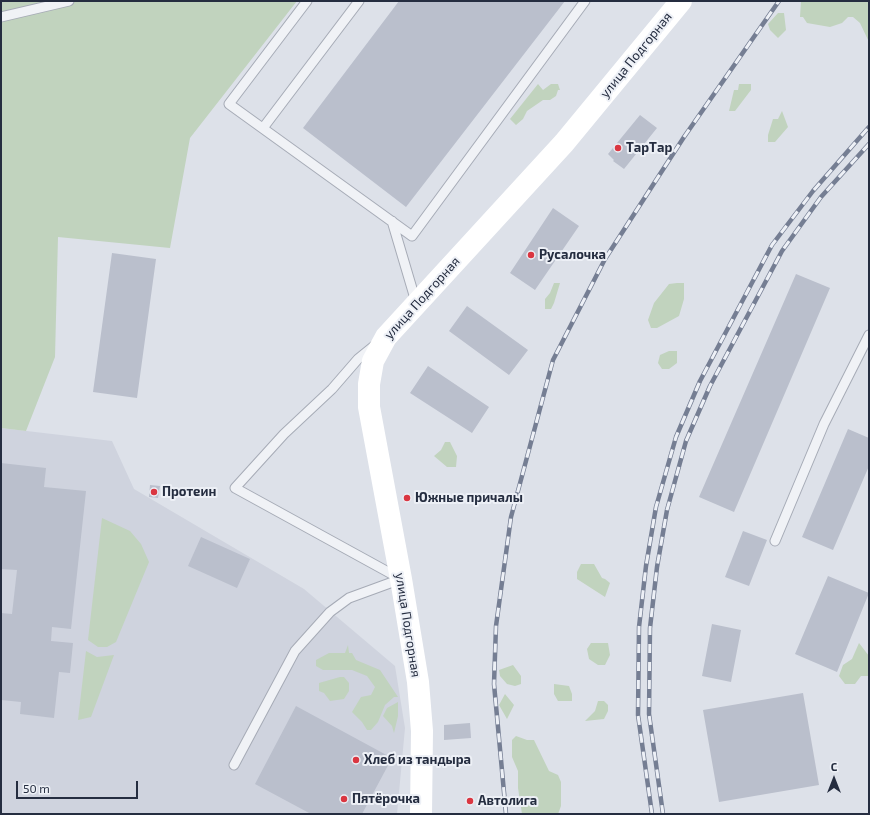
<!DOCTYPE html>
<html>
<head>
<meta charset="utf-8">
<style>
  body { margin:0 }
  #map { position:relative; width:870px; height:815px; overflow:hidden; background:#dde1e9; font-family:"Exo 2",sans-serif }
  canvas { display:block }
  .frame { position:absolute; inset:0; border:2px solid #252d40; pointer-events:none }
  .north { position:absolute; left:814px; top:759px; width:40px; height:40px; -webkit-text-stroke:3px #edf0f6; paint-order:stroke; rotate:0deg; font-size:11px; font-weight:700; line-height:16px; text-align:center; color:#252d40 }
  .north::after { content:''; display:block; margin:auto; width:14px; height:18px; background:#252d40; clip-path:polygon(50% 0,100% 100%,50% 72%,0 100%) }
  .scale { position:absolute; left:16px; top:781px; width:122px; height:18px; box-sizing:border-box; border:2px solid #252d40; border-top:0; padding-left:5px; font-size:12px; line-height:14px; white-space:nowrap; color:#252d40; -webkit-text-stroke:3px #edf0f6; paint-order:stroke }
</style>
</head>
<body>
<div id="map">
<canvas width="870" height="815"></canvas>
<div class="frame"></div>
<div class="north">С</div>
<div class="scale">50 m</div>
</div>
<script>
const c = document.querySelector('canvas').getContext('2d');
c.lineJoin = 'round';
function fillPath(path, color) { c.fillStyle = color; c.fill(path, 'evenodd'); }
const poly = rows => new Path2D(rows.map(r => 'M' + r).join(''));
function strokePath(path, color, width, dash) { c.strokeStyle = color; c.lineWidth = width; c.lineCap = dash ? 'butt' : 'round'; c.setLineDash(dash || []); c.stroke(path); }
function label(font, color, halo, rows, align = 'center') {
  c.font = font + ' "Exo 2",sans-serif'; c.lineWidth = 4; c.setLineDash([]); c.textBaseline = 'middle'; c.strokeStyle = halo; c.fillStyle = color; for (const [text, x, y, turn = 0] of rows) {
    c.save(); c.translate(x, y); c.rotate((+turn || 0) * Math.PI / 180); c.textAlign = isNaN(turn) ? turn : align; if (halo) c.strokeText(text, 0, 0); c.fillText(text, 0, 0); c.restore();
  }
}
fillPath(poly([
  [1,428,112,441,134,489,304,589,395,666,405,728,397,814,1,814]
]), '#cfd3de');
fillPath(poly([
  [1,1,297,1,190,138,170,248,58,237,55,357,26,431,1,428],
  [801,1,869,1,869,42,860,23,853,17,848,17,842,23,830,27,807,23,803,17,800,17],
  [778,13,784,13,786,30,778,38,770,30,768,24],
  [538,84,543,90,551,84,558,84,560,90,558,90,556,96,550,100,543,100,527,111,523,119,516,125,510,119],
  [739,84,751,84,751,90,735,111,729,111,734,90,738,90],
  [782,111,788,127,775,142,768,142,768,135,773,119,778,119],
  [554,283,560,283,554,303,551,309,545,309,545,299,550,293],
  [677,283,684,283,684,299,679,316,657,328,651,328,648,320,654,303,669,284],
  [669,351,677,351,677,363,669,369,662,369,658,363,660,355],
  [445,442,450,442,457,456,456,467,447,467,434,456,441,450],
  [102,518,130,531,141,544,149,562,116,642,107,647,98,647,88,640],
  [581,564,594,564,602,578,605,579,610,583,605,597,577,579,577,572],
  [591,643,608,643,610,655,605,665,598,665,589,659,587,649],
  [859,643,869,656,869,676,861,676,855,684,845,684,839,676,843,665,852,659],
  [348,645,349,653,352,653,356,660,380,670,398,697,394,697,385,705,378,722,371,730,367,730,362,722,352,712,361,697,371,695,375,687,367,676,352,670,323,670,316,666,316,660,329,653,345,653],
  [86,651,97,657,114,655,91,717,78,720],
  [513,665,521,676,521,684,515,686,507,684,500,676,499,670],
  [340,677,344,677,349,683,349,691,344,699,330,701,324,693,319,691,319,683],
  [554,684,569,686,572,694,572,701,558,701,554,694],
  [505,694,514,705,507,719,499,705],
  [598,701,604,701,608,705,608,711,604,719,585,721,595,711],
  [398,702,398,716,394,733,392,726,383,716,387,708],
  [516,736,527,740,534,740,549,771,558,775,561,782,561,806,558,814,522,814,518,788,518,771,512,757,512,740]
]), '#c1d3be');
fillPath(poly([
  [399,1,565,1,406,207,303,128],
  [640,115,657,128,624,169,613,161,614,160,608,154],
  [553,208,579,226,535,290,510,273],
  [112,253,156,259,137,398,93,392],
  [796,274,830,288,734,512,699,497],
  [467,306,528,350,509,375,449,331],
  [428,366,489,407,472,433,410,393],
  [848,429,869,438,869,466,833,550,802,537],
  [1,463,46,468,44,487,86,491,71,629,52,627,51,641,73,643,70,673,59,672,54,718,20,714,21,702,1,700,1,613,12,614,17,570,1,569],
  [150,485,160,486,158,498,149,497],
  [743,531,767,540,749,586,725,577],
  [201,537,250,559,237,588,188,566],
  [828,576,869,593,837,672,795,654],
  [712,624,741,630,731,682,702,676],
  [803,693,819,785,719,802,703,710],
  [296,706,392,758,362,814,311,814,255,784],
  [470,723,471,738,444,740,444,725]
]), '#babfcc');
const service = poly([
  [307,1,229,104,412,236,585,1],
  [1,17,69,1],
  [263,128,359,1],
  [392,221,416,302],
  [374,346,358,359,332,389,284,434,235,488,399,578],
  [775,541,824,424,869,335],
  [234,765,295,651,330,612,349,598,401,579]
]);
strokePath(service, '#a6abb6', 11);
strokePath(service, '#f0f2f6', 9);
strokePath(poly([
  [421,814,422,731,418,682,401,579,369,407,369,384,373,361,386,337,564,143,681,1]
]), '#fff', 22);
const rail = poly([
  [506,814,494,684,496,626,511,517,553,360,605,259,684,137,779,1],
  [652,814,638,715,639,627,646,566,656,507,676,437,700,381,772,245,813,191,869,127],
  [663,814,649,714,650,628,657,567,667,510,686,441,710,386,782,251,821,197,869,144]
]);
strokePath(rail, '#757e93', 4.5);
strokePath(rail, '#edf0f6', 3, [9]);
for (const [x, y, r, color] of [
  [618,148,4,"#da3641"],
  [531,255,4,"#da3641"],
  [154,492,4,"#da3641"],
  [407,498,4,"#da3641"],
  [356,760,4,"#da3641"],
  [344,799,4,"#da3641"],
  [470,801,4,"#da3641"]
]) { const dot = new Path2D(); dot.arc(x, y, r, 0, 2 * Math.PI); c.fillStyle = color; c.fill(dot); strokePath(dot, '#edf0f6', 1.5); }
label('13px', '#252d40', '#edf0f6', [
  ["улица Подгорная",636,55,-51],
  ["улица Подгорная",422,298,-48],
  ["улица Подгорная",408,625,81]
]);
label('bold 13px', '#252d40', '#edf0f6', [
  ["ТарТар",626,148],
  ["Русалочка",539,255],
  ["Протеин",162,492],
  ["Южные причалы",415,498],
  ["Хлеб из тандыра",364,760],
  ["Пятёрочка",352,799],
  ["Автолига",478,801]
], 'left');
</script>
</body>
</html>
